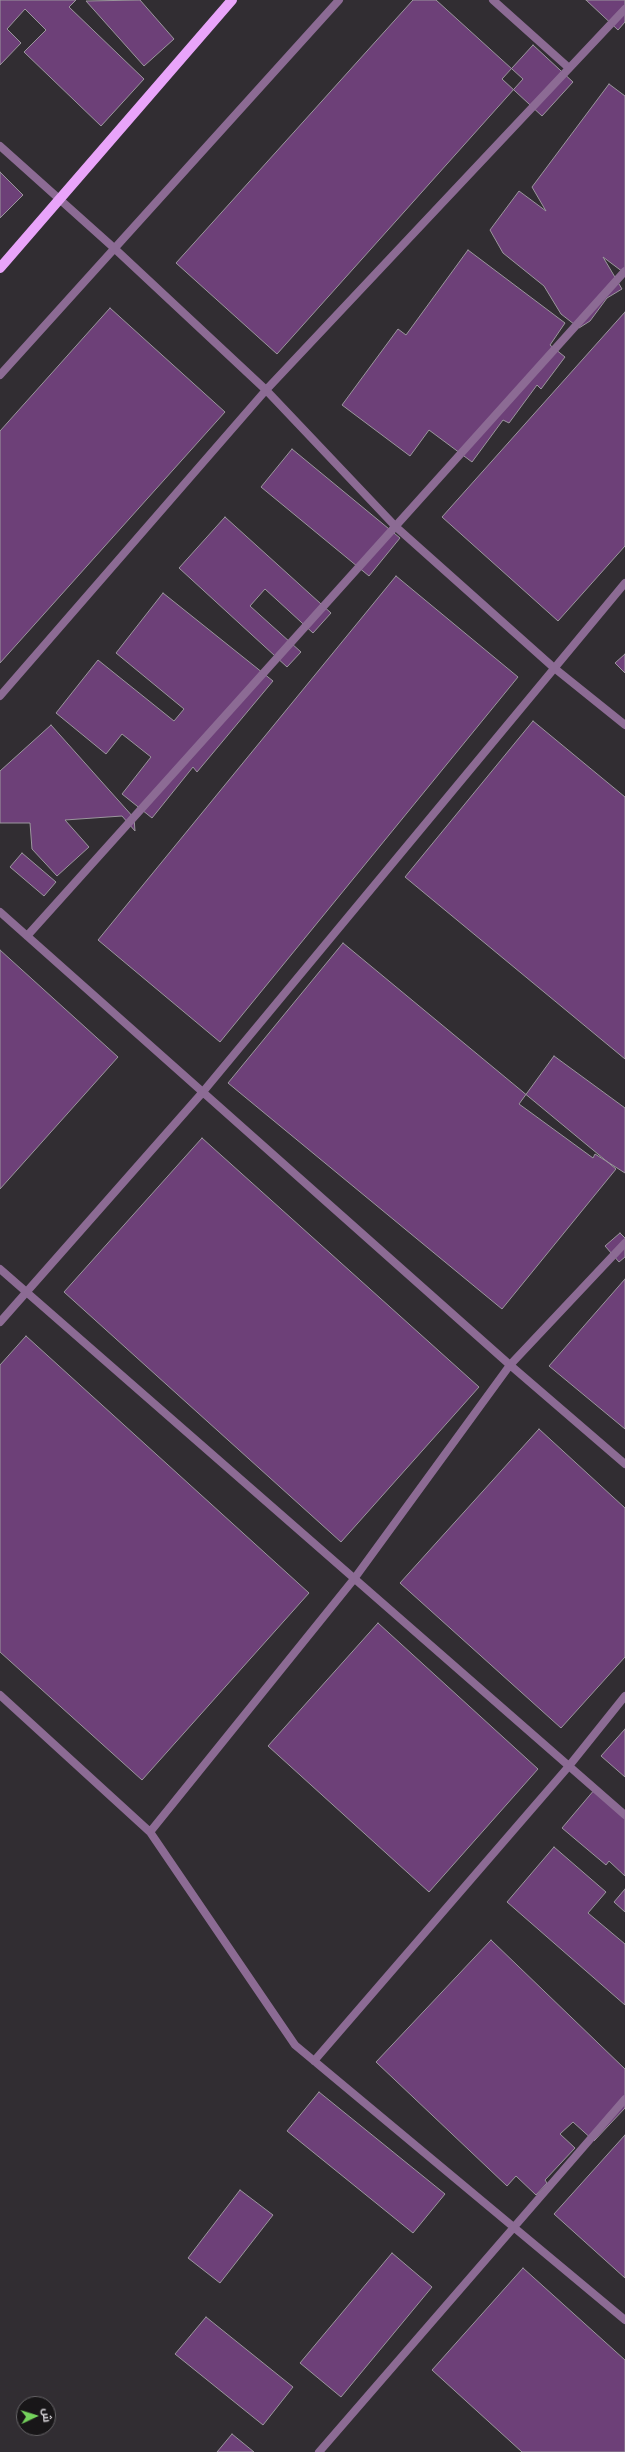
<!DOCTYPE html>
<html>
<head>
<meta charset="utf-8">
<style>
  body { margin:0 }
  #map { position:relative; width:625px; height:2452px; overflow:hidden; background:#312d32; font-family:"DM Sans",Cairo,sans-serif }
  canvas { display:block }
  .north { position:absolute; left:16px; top:2396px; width:40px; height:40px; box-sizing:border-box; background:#181618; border:1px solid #666467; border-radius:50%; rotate:86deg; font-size:11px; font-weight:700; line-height:16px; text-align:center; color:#dcd9dd }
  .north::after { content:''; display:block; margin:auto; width:14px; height:18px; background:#74d25c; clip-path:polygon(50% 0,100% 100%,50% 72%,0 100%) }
</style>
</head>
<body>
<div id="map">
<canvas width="625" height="2452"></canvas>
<div class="north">ش</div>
</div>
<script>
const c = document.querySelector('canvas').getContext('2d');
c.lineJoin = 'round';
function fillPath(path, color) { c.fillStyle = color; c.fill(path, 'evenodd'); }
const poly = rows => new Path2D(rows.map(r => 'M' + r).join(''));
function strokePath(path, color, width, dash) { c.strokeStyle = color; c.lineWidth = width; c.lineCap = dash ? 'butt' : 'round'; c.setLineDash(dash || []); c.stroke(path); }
const building = poly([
  [0,0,76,0,69,7,144,79,101,126,24,52,46,30,25,9,7,29,21,43,0,65,0,0],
  [140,0,174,39,144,66,86,1,140,0],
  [413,0,436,0,523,79,277,354,176,263,413,0],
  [586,0,625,0,625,22,618,30,586,0],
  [533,45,573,82,542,116,502,79,533,45],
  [609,84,625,96,625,271,623,272,603,257,622,289,607,298,590,321,579,328,561,314,544,286,503,253,490,230,519,191,546,211,532,187,609,84],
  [0,172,23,195,0,218,0,172],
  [468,250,565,323,550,345,565,357,541,389,537,385,509,423,503,420,472,462,429,430,410,456,342,405,398,329,406,335,468,250],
  [110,308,225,412,0,663,0,431,110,308],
  [625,312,625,546,558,621,442,517,625,312],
  [292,449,400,538,369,576,261,487,292,449],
  [225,517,331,613,313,633,265,589,250,606,301,652,287,667,179,568,225,517],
  [396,576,518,677,220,1042,98,940,396,576],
  [163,593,273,681,197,772,193,767,152,818,122,794,151,757,122,734,106,754,56,713,98,660,174,721,184,709,116,653,163,593],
  [625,654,625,673,615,663,625,654],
  [533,721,625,797,625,1059,405,877,533,721],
  [51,725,134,818,135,831,122,816,65,820,89,847,57,876,32,849,30,823,0,823,0,771,51,725],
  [22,853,56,882,44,896,10,867,22,853],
  [343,943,616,1169,502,1309,228,1083,343,943],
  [0,950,118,1057,0,1189,0,950],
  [554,1056,625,1108,625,1173,595,1154,593,1158,519,1104,554,1056],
  [202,1138,479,1387,341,1542,64,1292,202,1138],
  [620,1233,625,1238,625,1257,619,1262,605,1246,620,1233],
  [625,1279,625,1429,549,1366,625,1279],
  [26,1336,309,1593,142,1780,0,1652,0,1365,26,1336],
  [539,1429,625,1508,625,1657,561,1728,400,1583,539,1429],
  [378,1623,538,1769,429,1892,268,1746,378,1623],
  [625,1729,625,1777,601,1756,625,1729],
  [595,1789,625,1815,625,1876,609,1861,606,1865,562,1828,595,1789],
  [554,1847,606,1892,588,1913,625,1944,625,2005,507,1902,554,1847],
  [625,1889,625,1912,614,1902,625,1889],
  [491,1940,625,2069,625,2108,594,2141,573,2122,560,2134,575,2148,545,2180,547,2183,536,2195,516,2176,507,2186,376,2062,491,1940],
  [319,2092,445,2194,413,2233,287,2131,319,2092],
  [625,2135,625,2278,554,2214,625,2135],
  [240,2190,273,2215,220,2283,188,2258,240,2190],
  [392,2253,432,2287,341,2397,300,2363,392,2253],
  [523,2268,625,2360,625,2452,522,2452,432,2370,523,2268],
  [206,2317,293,2387,263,2425,175,2354,206,2317],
  [232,2434,254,2452,217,2452,232,2434]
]);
fillPath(building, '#6d4078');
strokePath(building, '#9b969d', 1);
strokePath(poly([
  [493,0,569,68],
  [0,146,114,248,266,390,396,527,553,667,625,725],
  [0,375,339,0],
  [0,696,266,390,625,9],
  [0,912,510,1365,625,1464],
  [27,936,625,271],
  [0,1269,625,1815],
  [0,1322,202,1093,625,583],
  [0,1695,150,1832,295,2045,625,2320],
  [150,1832,354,1579,510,1365,625,1243],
  [314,2061,569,1766,625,1696],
  [319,2452,625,2099]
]), '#8c6b94', 8);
strokePath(poly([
  [0,268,232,0]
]), '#e9a4fa', 10);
</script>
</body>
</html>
